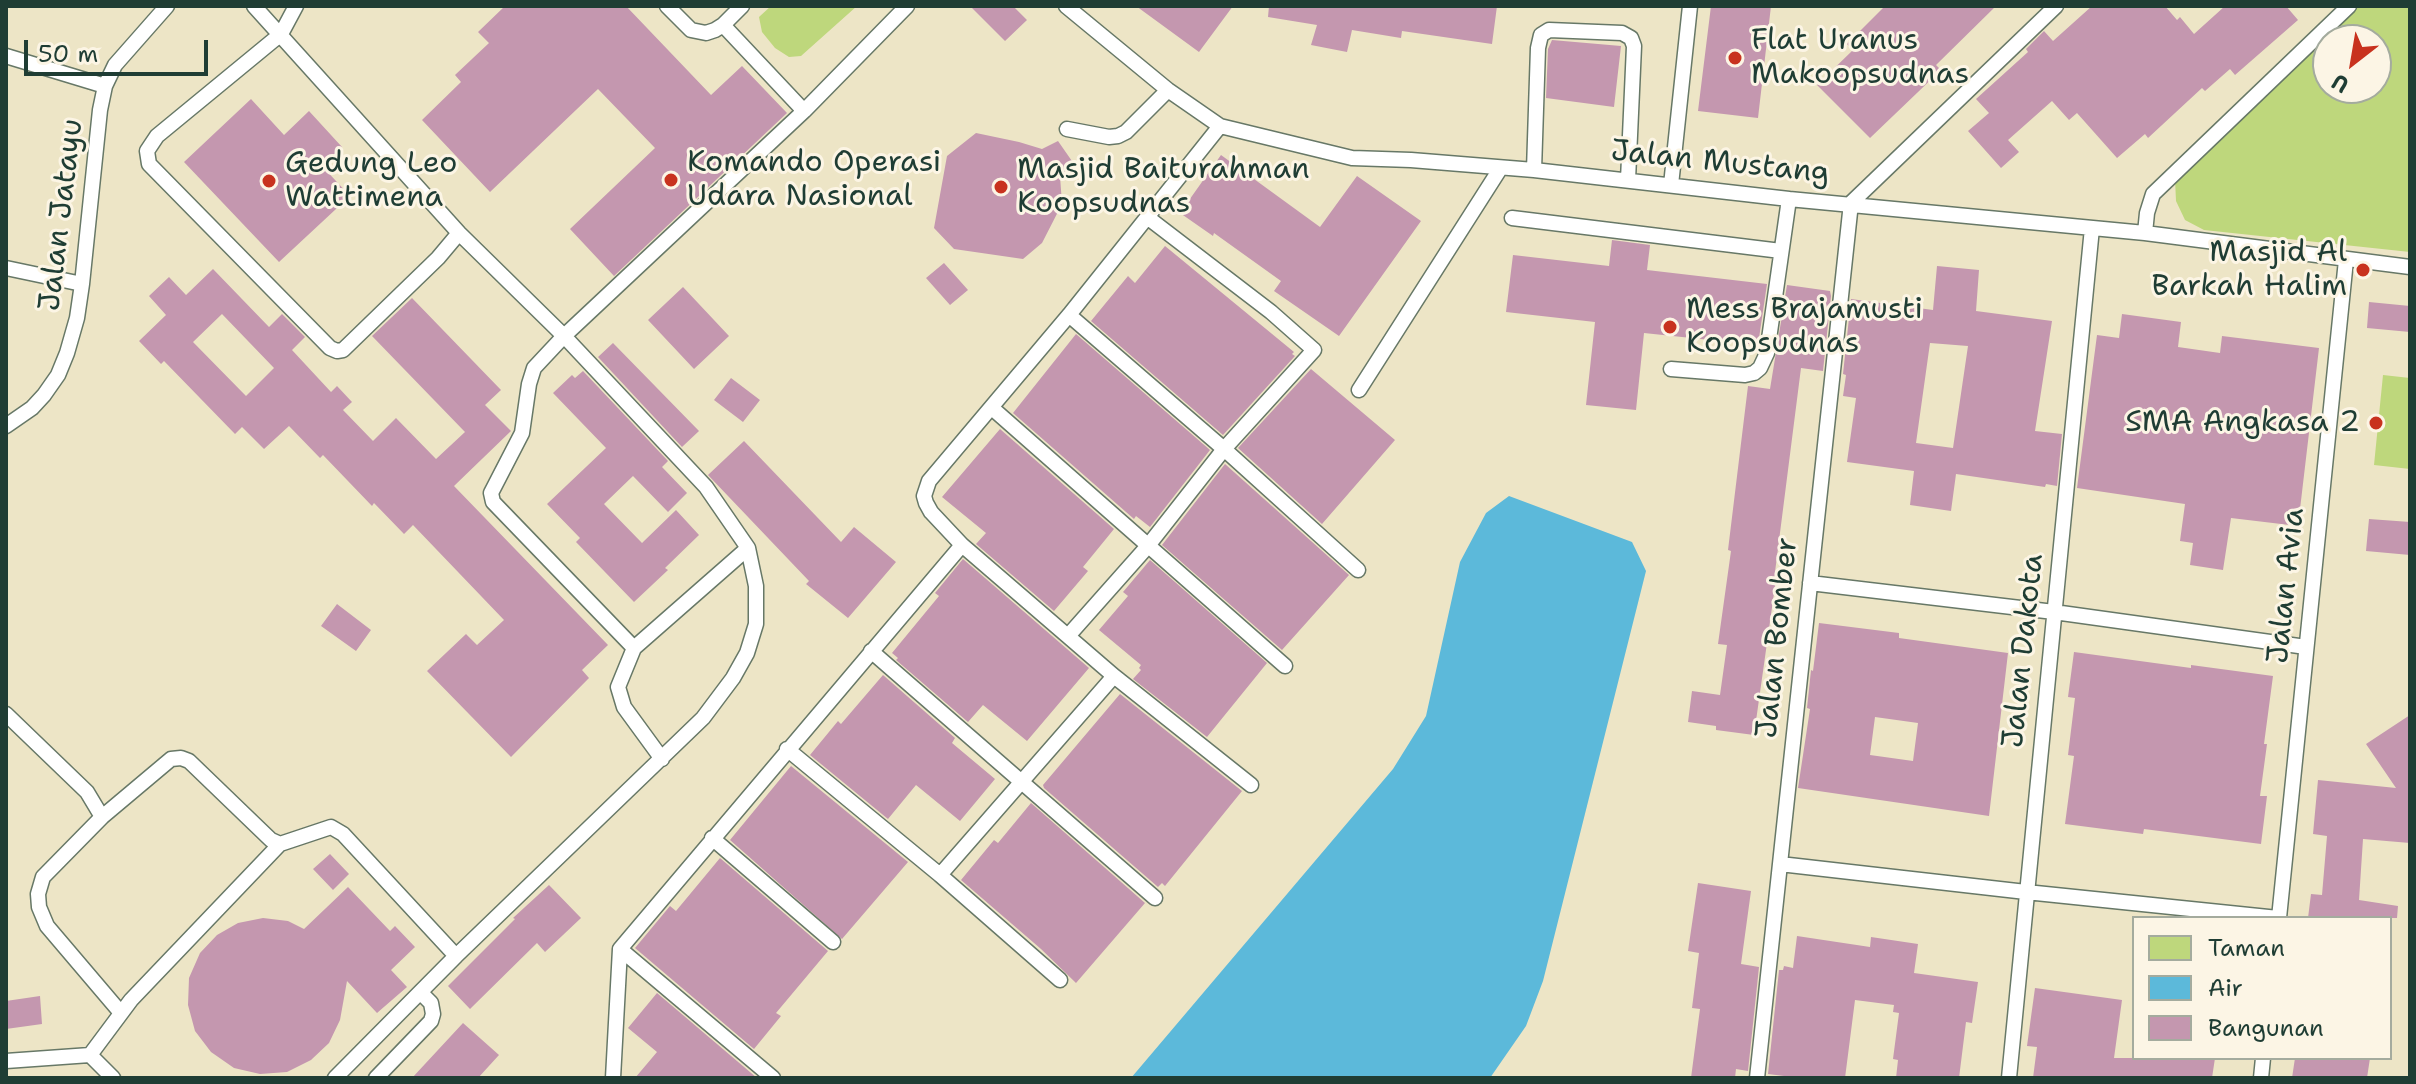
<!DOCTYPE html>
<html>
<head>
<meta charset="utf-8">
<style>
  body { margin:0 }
  #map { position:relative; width:2416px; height:1084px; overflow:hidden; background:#ede5c6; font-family:"Shantell Sans",sans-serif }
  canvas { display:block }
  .frame { position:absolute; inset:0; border:8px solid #1f3d34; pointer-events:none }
  .legend { position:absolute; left:2132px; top:916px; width:260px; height:144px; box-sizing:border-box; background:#fcf5e5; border:2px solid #a4ab9e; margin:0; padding:10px 14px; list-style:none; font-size:24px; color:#1f3d34 }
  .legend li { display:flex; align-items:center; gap:16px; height:40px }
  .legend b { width:40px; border:2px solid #a4ab9e }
  .north { position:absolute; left:2312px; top:24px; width:80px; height:80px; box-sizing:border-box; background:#fcf5e5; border:2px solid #a4ab9e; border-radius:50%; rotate:211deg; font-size:22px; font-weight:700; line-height:32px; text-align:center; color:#1f3d34 }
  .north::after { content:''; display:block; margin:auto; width:28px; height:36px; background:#c8321e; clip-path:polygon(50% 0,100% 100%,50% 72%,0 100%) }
  .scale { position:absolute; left:24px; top:40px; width:184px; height:36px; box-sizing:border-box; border:4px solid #1f3d34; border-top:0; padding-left:10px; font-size:24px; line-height:28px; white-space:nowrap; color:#1f3d34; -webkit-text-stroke:6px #fcf5e5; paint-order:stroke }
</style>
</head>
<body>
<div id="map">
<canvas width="2416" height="1084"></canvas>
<div class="frame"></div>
<ul class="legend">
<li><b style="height:22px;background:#bed77c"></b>Taman</li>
<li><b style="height:22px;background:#5cb9da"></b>Air</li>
<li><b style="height:22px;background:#c497af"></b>Bangunan</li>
</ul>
<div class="north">U</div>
<div class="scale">50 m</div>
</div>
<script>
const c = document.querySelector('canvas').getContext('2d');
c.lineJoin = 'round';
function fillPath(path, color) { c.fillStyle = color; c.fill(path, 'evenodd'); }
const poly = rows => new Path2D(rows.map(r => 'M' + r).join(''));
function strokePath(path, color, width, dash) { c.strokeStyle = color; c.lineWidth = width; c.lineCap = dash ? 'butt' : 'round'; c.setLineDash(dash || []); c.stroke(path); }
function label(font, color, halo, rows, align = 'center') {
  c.font = font + ' "Shantell Sans",sans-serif'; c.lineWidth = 6; c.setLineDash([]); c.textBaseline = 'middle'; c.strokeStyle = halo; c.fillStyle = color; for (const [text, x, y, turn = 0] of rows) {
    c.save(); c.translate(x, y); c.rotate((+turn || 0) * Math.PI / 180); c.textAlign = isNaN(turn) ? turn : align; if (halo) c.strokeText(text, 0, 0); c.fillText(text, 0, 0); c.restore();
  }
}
fillPath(poly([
  [771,6,857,6,801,56,789,57,775,48,762,32,759,17],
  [2359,6,2410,6,2410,252,2204,230,2185,220,2176,201,2175,179],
  [2328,40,2376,40,2376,88,2328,88],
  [2383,375,2410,378,2410,469,2374,465]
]), '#bed77c');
fillPath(poly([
  [1509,496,1632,542,1646,571,1543,981,1526,1026,1490,1078,1131,1078,1393,769,1426,716,1460,562,1486,513]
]), '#5cb9da');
fillPath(poly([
  [505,6,626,6,711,95,742,66,787,113,614,276,570,229,655,148,598,89,490,192,422,120,461,82,455,75,489,43,478,32],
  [970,6,1013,6,1027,20,1005,41],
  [1136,6,1233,6,1199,52],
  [1269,6,1497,6,1492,44,1402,31,1401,38,1352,30,1347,52,1311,45,1317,25,1268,17],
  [1711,6,1771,6,1758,118,1698,111],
  [1885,6,1996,6,1936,65,1941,70,1870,138,1817,85,1853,50,1847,44],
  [2092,6,2165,6,2177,20,2180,17,2194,34,2225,6,2286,6,2298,20,2235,75,2230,69,2205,91,2202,88,2148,138,2145,134,2117,158,2077,113,2069,120,2052,101,2008,140,2019,152,2001,168,1968,131,1989,113,1976,99,2028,52,2026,49,2044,31,2053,41],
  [1552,40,1621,46,1614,107,1546,98,1548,49],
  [251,99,284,135,309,111,342,147,322,166,350,196,279,262,184,162],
  [976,133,1019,142,1042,149,1058,141,1074,164,1060,176,1062,204,1042,243,1023,259,954,249,934,228,947,156],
  [1221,155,1320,227,1357,176,1421,221,1339,336,1274,291,1281,281,1214,233,1213,236,1180,213],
  [1612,240,1650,245,1647,270,1767,284,1758,345,1644,333,1636,410,1586,405,1595,322,1506,312,1513,255,1609,266],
  [1165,246,1294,352,1292,354,1295,356,1223,435,1091,321,1128,276,1135,283],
  [944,263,968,290,950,305,926,278],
  [1937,266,1979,270,1976,311,2052,321,2035,431,2062,434,2057,486,2046,484,2045,487,1956,474,1951,511,1910,505,1914,471,1847,462,1856,398,1843,396,1846,375,1843,374,1851,299,1933,310],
  [1930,343,1968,346,1953,448,1916,443],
  [213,269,269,327,282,314,305,337,292,350,331,392,337,386,352,402,343,410,373,441,396,418,436,459,465,432,372,336,412,298,501,390,485,405,511,431,454,486,608,645,582,670,589,678,511,757,427,671,466,634,477,645,504,620,413,525,404,534,374,503,372,506,323,455,320,458,289,426,264,449,242,427,235,434,164,361,161,364,139,341,166,315,149,296,169,277,186,295],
  [222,314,274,368,246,396,193,342],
  [1787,285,1830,291,1831,296,1823,371,1801,368,1775,572,1777,572,1754,735,1716,730,1716,726,1688,722,1692,691,1720,695,1727,645,1718,644,1731,551,1728,550,1748,386,1770,389],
  [683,287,729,336,694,369,648,320],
  [2369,302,2410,306,2410,332,2367,328],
  [2122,314,2181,322,2178,347,2220,353,2222,336,2319,348,2298,526,2231,518,2223,570,2190,565,2193,543,2180,541,2185,504,2077,488,2097,335,2119,338],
  [1076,334,1210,450,1150,527,1136,516,1134,519,1013,413],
  [613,343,699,431,682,447,598,357],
  [1311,369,1395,440,1322,524,1238,448],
  [583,371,668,461,662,467,687,493,668,512,633,476,604,504,642,543,676,510,699,535,665,568,668,570,634,602,576,542,580,538,547,504,606,448,553,393,572,375,575,378],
  [731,378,760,400,743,422,714,400],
  [1000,429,1114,529,1083,567,1088,571,1054,611,976,544,986,533,942,497],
  [744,441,841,542,854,527,896,562,848,618,806,584,809,581,708,475],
  [1225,464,1349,575,1282,650,1162,545],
  [2369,519,2410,522,2410,555,2366,551],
  [963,559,1089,668,1027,741,983,705,968,722,896,660,898,658,892,653,939,596,935,593],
  [1150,560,1267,663,1207,737,1133,679,1141,670,1139,668,1141,665,1099,630,1128,596,1123,592],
  [337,604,371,630,356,651,321,626],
  [1819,623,1899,633,1899,638,2008,653,1989,816,1798,788,1810,709,1807,708,1811,670,1813,671],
  [1875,717,1918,723,1913,761,1870,755],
  [2074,652,2191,668,2191,665,2273,676,2264,744,2267,744,2260,796,2267,796,2261,844,2144,829,2143,834,2065,824,2074,756,2068,755,2075,698,2068,697],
  [883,675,955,738,952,743,995,779,960,821,916,785,888,819,810,755,838,721,841,724],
  [1120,694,1242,791,1165,886,1162,883,1158,887,1044,788,1043,785],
  [2410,715,2410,843,2363,839,2359,900,2398,906,2397,918,2308,918,2311,894,2322,895,2327,836,2313,834,2318,780,2396,788,2366,744],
  [791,766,908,862,842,939,730,840],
  [1031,803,1145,903,1076,983,1041,949,961,880,994,840,998,843],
  [330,854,349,874,333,890,313,869],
  [720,858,828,951,776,1013,781,1016,754,1049,635,948,670,906,676,911],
  [1698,883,1751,891,1741,964,1759,967,1748,1071,1736,1069,1735,1078,1691,1078,1700,1009,1692,1008,1699,953,1688,951],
  [549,885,581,918,545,952,537,943,470,1009,448,986,515,919,513,918],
  [348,887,390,931,395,926,415,947,391,970,407,987,377,1013,347,981,340,1020,329,1043,311,1060,287,1072,260,1074,234,1068,211,1052,195,1031,188,1005,189,978,200,953,217,935,238,923,263,918,288,921,304,929],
  [1797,936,1870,947,1871,937,1918,944,1914,973,1978,982,1972,1023,1966,1022,1959,1078,1896,1078,1898,1060,1893,1059,1899,1013,1893,1012,1894,1005,1855,1000,1845,1078,1800,1078,1768,1074,1779,970,1783,970,1784,966,1793,968],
  [2035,988,2122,1000,2114,1058,2215,1058,2212,1078,2033,1078,2037,1047,2027,1046],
  [657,993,757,1078,635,1078,657,1052,628,1028],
  [40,996,42,1024,6,1029,6,1001],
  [463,1023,499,1055,478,1078,412,1078],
  [2295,1058,2370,1058,2367,1078,2292,1078]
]), '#c497af');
const service = poly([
  [296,6,281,34,157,136,147,151,149,164,330,348,337,351,343,350,438,258,459,233],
  [667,6,691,30,706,33,715,30,723,25,804,111,907,6],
  [1066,6,1168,90,1220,126,1352,158,1411,160,1534,170,1789,199,2145,233,2410,267],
  [723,25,742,6],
  [6,56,105,86],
  [1067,129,1109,137,1118,136,1126,132,1168,90],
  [1534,170,1538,48,1541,35,1549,30,1622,33,1631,38,1634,46,1628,180],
  [1671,185,1690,6],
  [1851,203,2056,6],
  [1512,218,1781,251],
  [2145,233,2147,213,2153,194,2349,6],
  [6,268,82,284],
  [1069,315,1224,449,1358,570],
  [1671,369,1745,375,1754,373,1760,368,1767,353,1789,199],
  [1359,390,1500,169],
  [992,408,1285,666],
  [6,426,32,408,44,395,58,375,67,353,77,318,82,284,100,110,105,86,115,65,167,6],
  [1810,583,2054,612,2306,647],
  [1068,636,1147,547,1224,449,1314,350,1271,312,1147,217],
  [634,648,493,502,491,493,522,433,529,384,534,368,564,336,804,111],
  [871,651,1155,898],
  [1114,676,1251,785],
  [6,714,87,792,102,817,171,759,181,758,189,761,271,840,280,844,331,827,343,834,456,956,703,718,733,678,747,653,756,624,756,586,748,548,706,487,564,336,459,233,254,6],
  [787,749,940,875,1114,676,962,545],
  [662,759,624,707,618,687,634,648,748,548],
  [102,817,43,877,38,894,39,907,47,926,121,1013],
  [712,838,833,942],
  [1780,864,2026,892,2278,918],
  [940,875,1060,980],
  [2279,918,2346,260],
  [620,949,773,1078],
  [90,1055,131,1000,280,844],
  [6,1061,90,1055,113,1078],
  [335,1078,456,956],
  [376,1078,431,1021,433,1014,431,1003,421,993],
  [613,1078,620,949,962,545,931,512,926,503,924,496,929,481,1069,315,1220,126],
  [1757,1078,1851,203],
  [2009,1078,2092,228],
  [2261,1078,2263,1058]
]);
strokePath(service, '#677867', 17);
strokePath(service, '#fff', 14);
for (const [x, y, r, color] of [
  [1735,58,8,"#c8321e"],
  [671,180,8,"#c8321e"],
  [269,181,8,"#c8321e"],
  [1001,187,8,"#c8321e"],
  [2363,270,8,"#c8321e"],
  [1670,327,8,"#c8321e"],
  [2376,423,8,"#c8321e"]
]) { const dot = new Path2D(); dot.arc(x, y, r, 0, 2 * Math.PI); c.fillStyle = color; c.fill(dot); strokePath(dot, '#fcf5e5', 3); }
label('30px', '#1f3d34', '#fcf5e5', [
  ["Flat Uranus",1751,41],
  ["Makoopsudnas",1751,75],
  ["Komando Operasi",687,163],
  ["Udara Nasional",687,197],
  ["Gedung Leo",285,164],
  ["Wattimena",285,198],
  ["Masjid Baiturahman",1017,170],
  ["Koopsudnas",1017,204],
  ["Masjid Al",2347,253,"right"],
  ["Barkah Halim",2347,287,"right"],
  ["Mess Brajamusti",1686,310],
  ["Koopsudnas",1686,344],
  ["SMA Angkasa 2",2360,423,"right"]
], 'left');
label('30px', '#1f3d34', '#fcf5e5', [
  ["Jalan Mustang",1720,163,6],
  ["Jalan Jatayu",62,215,-83],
  ["Jalan Avia",2287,586,-84],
  ["Jalan Bomber",1778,638,-84],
  ["Jalan Dakota",2024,651,-84]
]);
</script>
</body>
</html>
